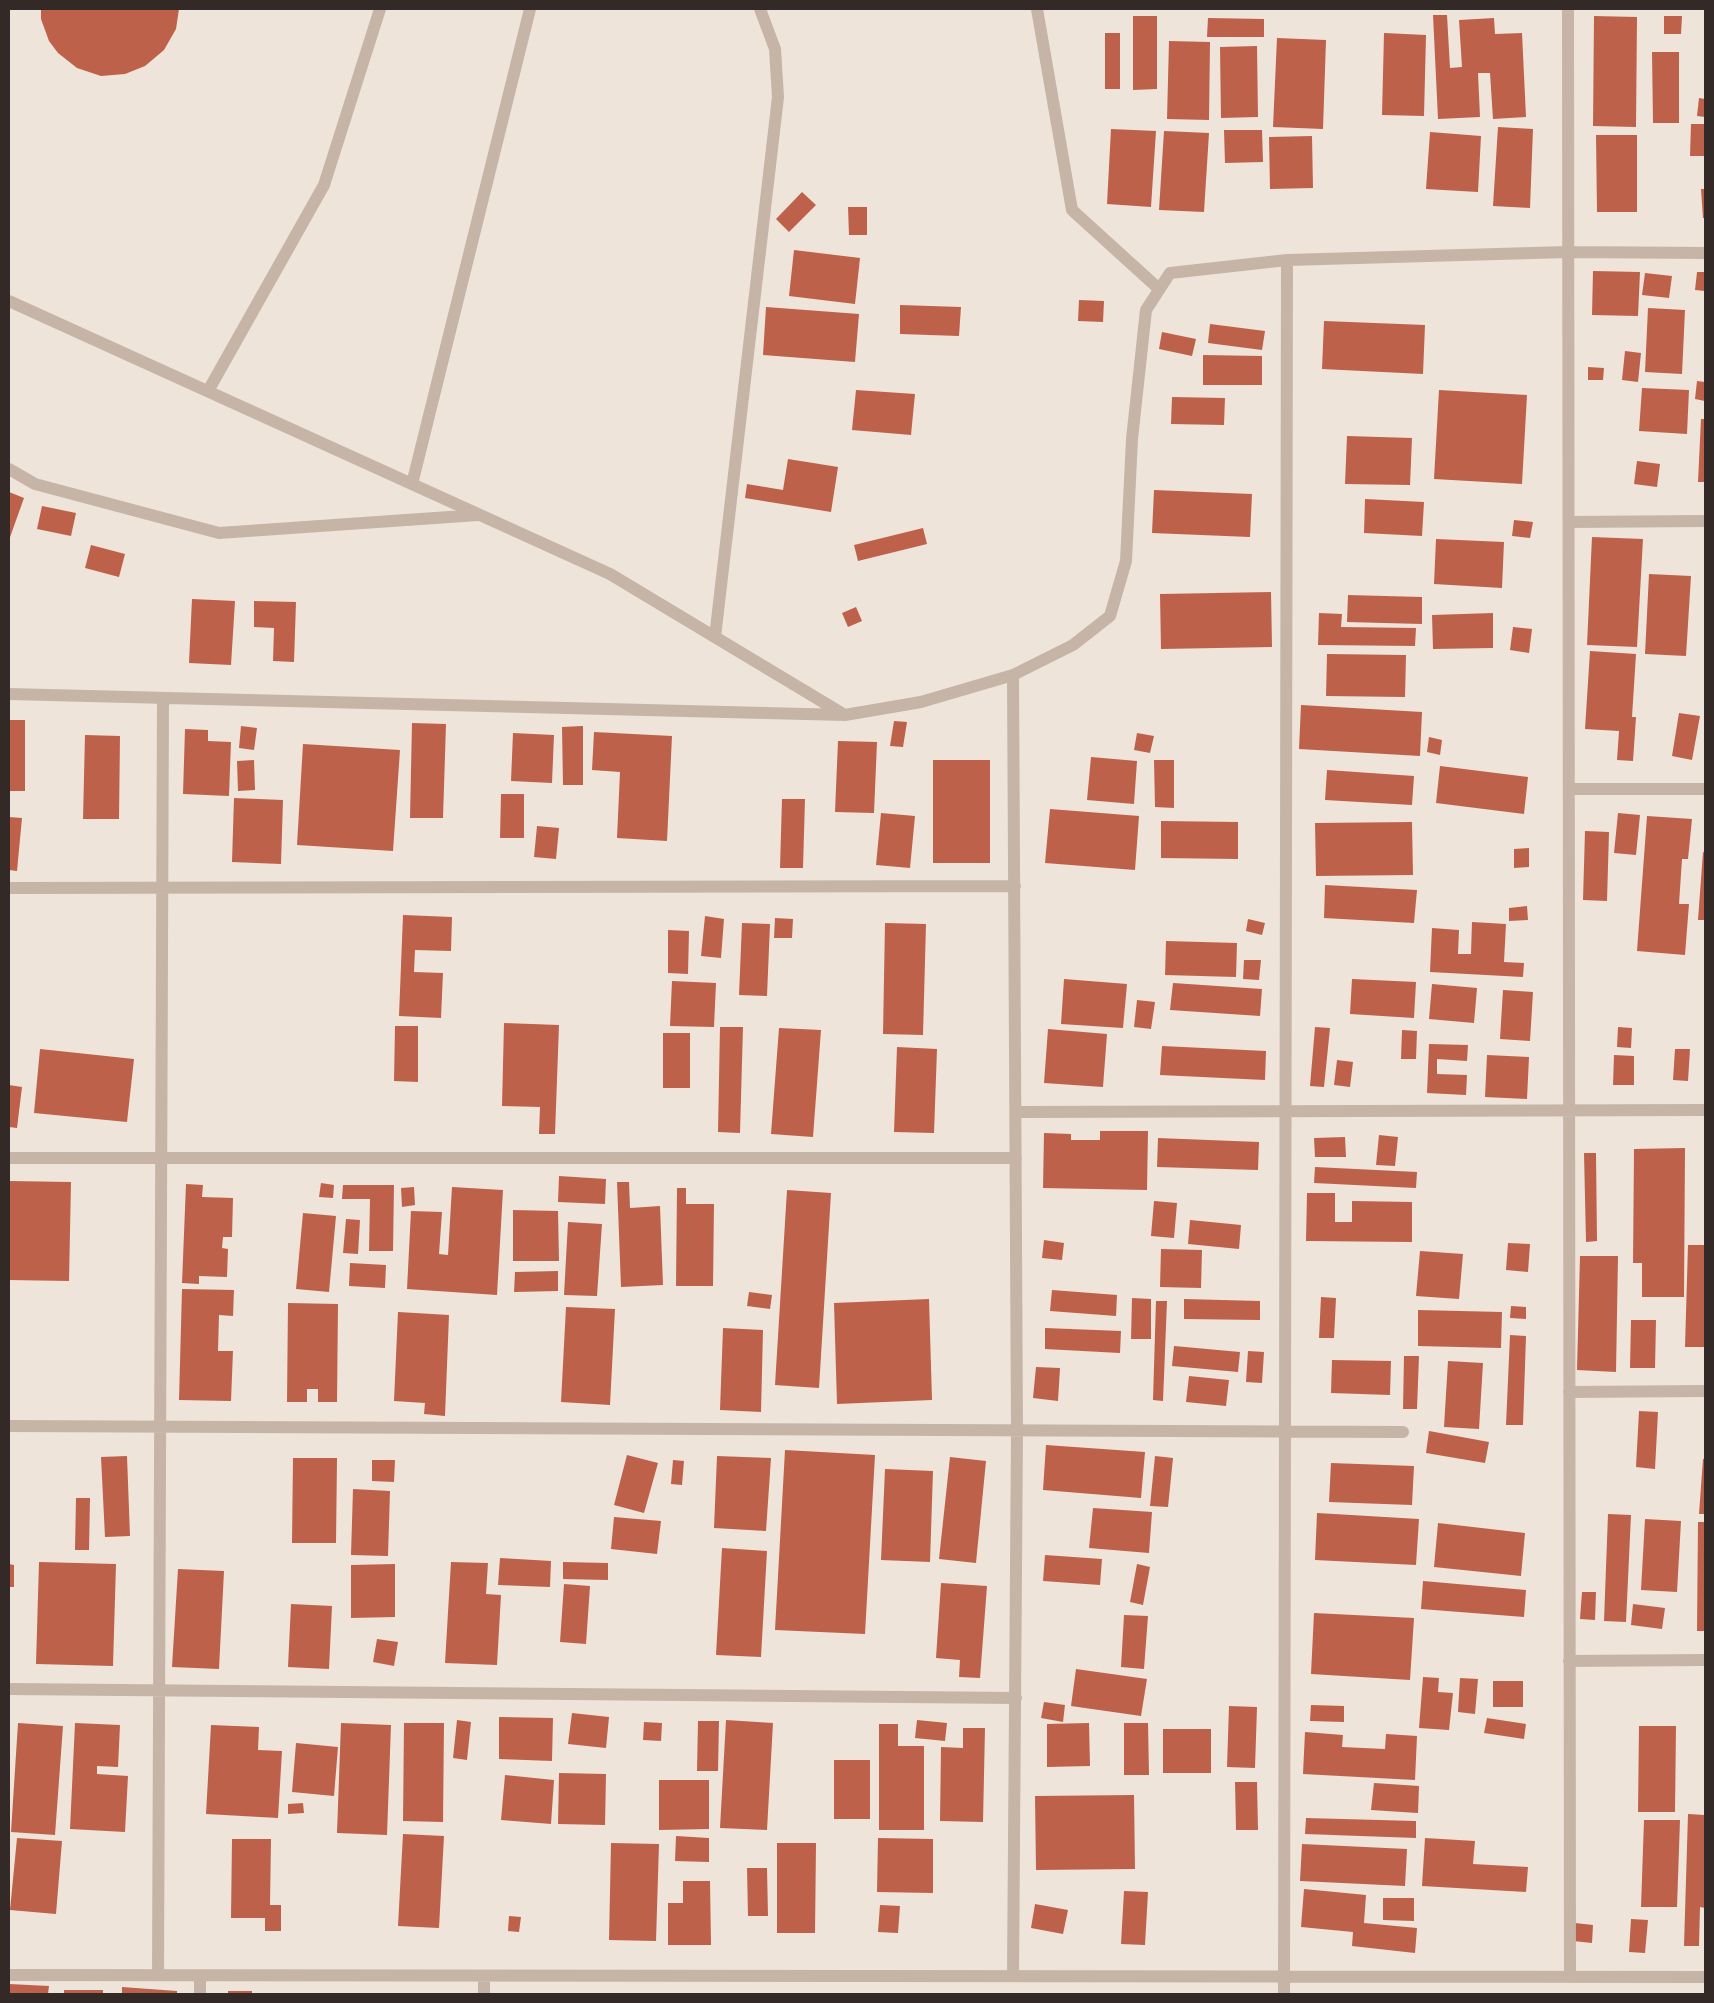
<!DOCTYPE html>
<html>
<head>
<meta charset="utf-8">
<style>
  body { margin:0 }
  #map { position:relative; width:1714px; height:2003px; overflow:hidden; background:#efe4da; font-family:Roboto,sans-serif }
  canvas { display:block }
  .frame { position:absolute; inset:0; border:10px solid #332a27; pointer-events:none }
</style>
</head>
<body>
<div id="map">
<canvas width="1714" height="2003"></canvas>
<div class="frame"></div>
</div>
<script>
const c = document.querySelector('canvas').getContext('2d');
c.lineJoin = 'round';
function fillPath(path, color) { c.fillStyle = color; c.fill(path, 'evenodd'); }
const poly = rows => new Path2D(rows.map(r => 'M' + r).join(''));
function strokePath(path, color, width, dash) { c.strokeStyle = color; c.lineWidth = width; c.lineCap = dash ? 'butt' : 'round'; c.setLineDash(dash || []); c.stroke(path); }
fillPath(poly([
  [41,9,179,9,176,29,164,50,145,66,125,74,101,76,77,68,58,53,49,41,41,19],
  [1433,15,1447,15,1450,68,1462,67,1459,20,1494,18,1495,34,1522,33,1526,117,1493,119,1490,73,1478,73,1480,117,1438,119],
  [1133,16,1157,16,1157,89,1133,90],
  [1594,16,1637,17,1636,127,1593,126],
  [1664,16,1682,16,1681,34,1664,34],
  [1208,18,1264,19,1264,37,1207,37],
  [1105,33,1120,33,1120,89,1105,89],
  [1384,33,1426,35,1424,116,1382,115],
  [1277,38,1326,40,1323,129,1273,127],
  [1169,41,1210,42,1209,120,1167,119],
  [1257,46,1258,117,1221,118,1220,47],
  [1652,52,1679,52,1679,123,1653,123],
  [1699,98,1705,99,1705,117,1697,116],
  [1691,124,1705,124,1705,156,1690,156],
  [1498,127,1533,129,1530,208,1493,206],
  [1111,129,1156,131,1151,207,1107,204],
  [1224,130,1262,130,1263,162,1225,163],
  [1164,131,1209,133,1204,212,1159,210],
  [1430,132,1481,136,1478,192,1426,189],
  [1596,135,1637,135,1637,212,1597,212],
  [1312,136,1313,188,1270,189,1269,137],
  [1701,189,1705,189,1705,218,1703,218],
  [802,192,816,205,789,232,776,219],
  [848,207,867,207,867,235,849,235],
  [794,250,860,258,855,304,789,296],
  [1593,271,1640,272,1638,316,1592,315],
  [1697,272,1705,272,1705,291,1695,290],
  [1645,273,1672,276,1669,298,1642,295],
  [1079,300,1104,301,1103,322,1078,321],
  [900,305,961,307,959,336,900,334],
  [766,307,859,314,855,362,763,355],
  [1648,308,1685,310,1682,374,1645,372],
  [1324,321,1425,325,1423,374,1322,369],
  [1210,324,1265,331,1262,350,1208,343],
  [1162,332,1196,339,1192,356,1159,349],
  [1625,351,1641,353,1638,382,1622,380],
  [1203,355,1262,356,1262,385,1203,385],
  [1588,367,1604,368,1603,380,1588,380],
  [1697,381,1705,382,1705,401,1695,399],
  [1642,388,1689,390,1687,434,1639,431],
  [856,390,915,394,911,435,852,430],
  [1439,390,1527,395,1522,484,1434,479],
  [1172,397,1225,398,1224,425,1171,424],
  [1701,419,1705,419,1705,482,1698,482],
  [1347,436,1412,438,1410,485,1345,484],
  [788,459,838,467,831,512,745,498,747,484,783,490],
  [1637,461,1660,464,1657,487,1634,484],
  [1154,490,1252,494,1250,537,1152,533],
  [9,492,24,498,9,540],
  [1365,499,1424,502,1422,536,1364,533],
  [42,506,76,513,71,536,37,529],
  [1514,520,1533,522,1530,538,1512,536],
  [923,528,927,544,858,561,854,545],
  [1592,537,1643,539,1637,647,1587,645],
  [1436,539,1504,542,1502,588,1434,584],
  [91,545,125,554,119,577,85,568],
  [1649,574,1691,576,1686,656,1645,654],
  [1271,592,1272,647,1161,649,1160,594],
  [1348,595,1422,597,1422,624,1347,622],
  [192,599,235,601,231,665,189,663],
  [254,601,296,602,294,662,273,661,274,628,254,627],
  [856,607,862,621,848,627,842,613],
  [1319,613,1342,614,1341,627,1416,628,1415,646,1318,645],
  [1493,613,1493,648,1433,649,1432,615],
  [1513,627,1532,629,1529,653,1510,650],
  [1590,651,1636,654,1632,717,1636,717,1633,761,1617,760,1619,731,1585,729],
  [1327,654,1406,655,1405,697,1326,696],
  [1301,705,1422,712,1420,756,1299,749],
  [1679,713,1700,716,1692,760,1672,756],
  [9,720,25,720,25,791,9,791],
  [894,721,907,722,903,747,890,746],
  [412,723,446,724,443,818,410,818],
  [241,726,257,728,254,750,239,748],
  [583,726,583,785,563,785,562,727],
  [185,729,208,730,208,741,231,742,229,796,183,794],
  [594,732,672,736,667,841,617,838,620,772,592,770],
  [513,733,554,735,552,783,511,781],
  [1137,733,1154,736,1150,753,1134,750],
  [85,735,120,736,119,819,83,819],
  [1429,737,1442,740,1440,755,1427,752],
  [838,741,877,742,874,813,835,812],
  [303,744,400,750,393,851,297,845],
  [1091,757,1137,761,1134,804,1087,800],
  [254,760,255,790,238,791,237,761],
  [933,760,990,760,990,863,933,863],
  [1154,760,1174,760,1174,808,1155,807],
  [1440,766,1528,777,1524,814,1436,803],
  [1327,770,1414,776,1412,805,1325,800],
  [501,794,524,794,524,838,500,838],
  [234,798,283,800,281,864,232,862],
  [782,799,805,799,803,868,780,868],
  [1050,809,1139,816,1135,870,1045,863],
  [881,813,915,816,910,868,876,865],
  [1618,813,1640,815,1636,855,1614,853],
  [1647,816,1692,819,1688,859,1682,859,1679,904,1689,904,1685,955,1637,951],
  [9,817,22,818,17,871,9,870],
  [1161,821,1238,822,1238,859,1161,858],
  [1412,822,1413,875,1316,876,1315,823],
  [537,826,559,828,556,859,534,857],
  [1585,831,1609,832,1607,901,1583,900],
  [1529,848,1529,867,1514,868,1514,849],
  [1703,852,1705,853,1705,920,1698,920],
  [1325,885,1417,890,1414,923,1324,918],
  [1527,906,1528,920,1509,921,1509,908],
  [403,915,452,917,451,951,415,950,414,972,443,973,441,1018,399,1016],
  [705,916,724,919,721,958,701,956],
  [775,918,793,919,792,938,774,938],
  [1248,919,1265,923,1262,935,1246,931],
  [1472,922,1506,924,1504,962,1524,963,1523,977,1430,972,1432,928,1459,930,1458,954,1471,954],
  [742,923,770,924,767,996,739,995],
  [885,923,926,924,923,1035,883,1034],
  [668,930,689,931,688,974,668,973],
  [1166,941,1237,943,1236,977,1165,975],
  [1244,960,1261,960,1259,980,1243,979],
  [1064,979,1127,984,1123,1028,1061,1024],
  [1352,979,1416,982,1414,1018,1350,1014],
  [672,981,716,983,714,1027,670,1026],
  [1173,983,1262,989,1260,1016,1170,1010],
  [1432,984,1477,988,1474,1023,1429,1019],
  [1503,990,1533,992,1530,1041,1500,1039],
  [1137,1000,1155,1002,1151,1029,1134,1027],
  [504,1023,559,1025,555,1134,539,1134,540,1107,502,1106],
  [395,1026,418,1026,418,1082,394,1081],
  [720,1027,743,1027,740,1133,718,1132],
  [1315,1027,1330,1028,1324,1087,1310,1086],
  [1618,1027,1632,1028,1631,1048,1617,1047],
  [779,1028,821,1030,813,1137,771,1134],
  [1048,1029,1107,1034,1103,1087,1044,1083],
  [1402,1030,1417,1031,1416,1059,1401,1059],
  [663,1033,690,1033,690,1088,663,1088],
  [1429,1044,1468,1045,1467,1061,1437,1059,1437,1074,1467,1075,1466,1095,1427,1093],
  [1162,1046,1266,1051,1265,1080,1160,1075],
  [897,1047,937,1049,934,1133,894,1132],
  [40,1049,134,1059,127,1122,34,1113],
  [1675,1049,1690,1049,1688,1081,1673,1080],
  [1487,1055,1529,1057,1527,1099,1485,1097],
  [1614,1055,1634,1056,1634,1085,1613,1085],
  [1337,1060,1353,1062,1350,1087,1334,1085],
  [9,1085,22,1087,17,1128,9,1127],
  [1100,1131,1148,1131,1147,1190,1043,1188,1044,1133,1071,1134,1071,1140,1100,1140],
  [1379,1135,1398,1137,1395,1166,1376,1165],
  [1345,1137,1346,1157,1315,1157,1314,1138],
  [1158,1138,1259,1142,1258,1170,1157,1167],
  [1685,1148,1684,1297,1642,1297,1642,1263,1633,1263,1634,1149],
  [1584,1153,1596,1153,1597,1241,1586,1242],
  [1315,1167,1417,1172,1416,1188,1314,1183],
  [559,1176,606,1179,605,1204,558,1202],
  [9,1181,71,1182,69,1281,9,1280],
  [617,1182,629,1182,630,1208,660,1206,663,1285,621,1287],
  [321,1183,334,1185,333,1198,319,1197],
  [186,1184,203,1185,202,1197,233,1198,232,1237,223,1237,222,1248,228,1249,227,1277,199,1276,199,1284,182,1283],
  [343,1185,394,1185,393,1251,369,1251,370,1199,342,1199],
  [414,1187,415,1205,402,1207,401,1188],
  [452,1187,503,1190,497,1295,407,1289,411,1211,442,1212,439,1254,448,1255],
  [677,1188,686,1188,686,1204,714,1204,713,1286,676,1286],
  [787,1190,831,1193,819,1388,775,1385],
  [1307,1193,1335,1193,1335,1222,1352,1222,1352,1201,1412,1202,1412,1242,1306,1241],
  [1154,1201,1177,1203,1174,1238,1151,1236],
  [513,1210,558,1211,559,1261,513,1261],
  [303,1213,336,1216,329,1292,296,1289],
  [346,1219,360,1220,358,1254,343,1253],
  [1190,1220,1241,1225,1239,1249,1188,1244],
  [568,1222,602,1224,597,1296,564,1295],
  [1044,1240,1064,1243,1062,1260,1042,1258],
  [1508,1243,1530,1244,1528,1272,1506,1270],
  [1688,1245,1705,1245,1705,1347,1685,1347],
  [1161,1249,1202,1250,1201,1288,1160,1287],
  [1420,1251,1463,1254,1459,1299,1416,1296],
  [1580,1256,1618,1256,1616,1372,1577,1370],
  [350,1263,386,1265,385,1288,349,1286],
  [558,1271,558,1291,514,1292,515,1272],
  [182,1289,234,1290,233,1316,219,1315,218,1351,233,1351,231,1401,179,1400],
  [1052,1290,1117,1295,1116,1316,1050,1311],
  [749,1292,772,1295,770,1309,747,1306],
  [1321,1297,1336,1298,1334,1338,1319,1338],
  [1132,1298,1151,1299,1151,1339,1131,1339],
  [929,1299,932,1400,837,1404,834,1303],
  [1184,1299,1260,1301,1260,1320,1184,1319],
  [1156,1301,1167,1301,1163,1401,1153,1400],
  [288,1303,338,1304,337,1402,318,1402,318,1389,307,1389,307,1402,287,1402],
  [1511,1306,1526,1307,1526,1319,1510,1318],
  [566,1307,615,1309,610,1405,561,1402],
  [1418,1310,1502,1312,1501,1348,1418,1346],
  [398,1312,449,1315,445,1416,424,1414,425,1403,394,1401],
  [1631,1320,1656,1320,1655,1368,1630,1368],
  [723,1328,763,1330,761,1412,720,1410],
  [1045,1328,1121,1331,1120,1353,1045,1349],
  [1510,1335,1526,1336,1523,1425,1506,1425],
  [1174,1346,1240,1352,1238,1372,1172,1366],
  [1248,1351,1264,1352,1262,1383,1246,1382],
  [1404,1356,1419,1356,1417,1409,1403,1409],
  [1332,1360,1391,1361,1390,1395,1331,1393],
  [1448,1361,1483,1363,1479,1429,1444,1427],
  [1036,1367,1060,1368,1058,1401,1033,1398],
  [1189,1376,1229,1380,1226,1406,1186,1402],
  [1639,1411,1658,1412,1655,1469,1636,1467],
  [1429,1431,1489,1442,1485,1463,1426,1453],
  [1046,1445,1145,1452,1141,1498,1043,1490],
  [785,1450,875,1455,865,1634,775,1630],
  [627,1455,658,1463,644,1513,614,1505],
  [127,1456,130,1536,105,1537,101,1457],
  [717,1456,771,1458,766,1531,714,1528],
  [1155,1456,1173,1458,1168,1507,1150,1506],
  [950,1457,986,1461,976,1563,939,1559],
  [293,1458,337,1458,336,1543,292,1543],
  [1703,1459,1705,1459,1705,1514,1699,1514],
  [372,1460,395,1460,394,1482,372,1481],
  [673,1460,684,1461,682,1485,671,1484],
  [1331,1463,1414,1466,1412,1505,1329,1502],
  [885,1469,933,1471,930,1562,881,1560],
  [353,1489,390,1491,388,1556,351,1555],
  [76,1498,90,1498,89,1550,75,1550],
  [1093,1508,1152,1512,1149,1553,1089,1548],
  [1317,1513,1419,1519,1416,1565,1315,1560],
  [1608,1514,1631,1515,1626,1622,1604,1621],
  [614,1517,661,1521,657,1554,611,1549],
  [1645,1519,1681,1521,1677,1592,1641,1590],
  [1698,1522,1705,1522,1705,1631,1697,1631],
  [1438,1523,1525,1533,1521,1576,1434,1567],
  [722,1548,767,1551,761,1657,716,1655],
  [1045,1555,1102,1559,1100,1585,1043,1581],
  [500,1558,551,1561,550,1587,498,1585],
  [39,1562,116,1564,113,1666,36,1664],
  [451,1562,488,1563,486,1594,501,1595,497,1665,445,1663],
  [563,1562,608,1563,608,1580,563,1579],
  [9,1564,14,1565,14,1587,9,1587],
  [395,1564,395,1617,351,1618,351,1565],
  [1137,1564,1150,1567,1143,1605,1130,1602],
  [178,1569,224,1571,219,1669,172,1667],
  [1423,1581,1526,1590,1524,1617,1421,1609],
  [941,1583,987,1586,980,1678,959,1677,960,1660,936,1658],
  [564,1584,590,1586,586,1644,560,1642],
  [1582,1592,1596,1592,1595,1620,1580,1619],
  [291,1604,332,1606,329,1669,288,1667],
  [1633,1604,1665,1608,1662,1629,1631,1625],
  [1314,1613,1414,1618,1410,1680,1311,1674],
  [1124,1615,1148,1616,1144,1669,1121,1667],
  [377,1639,398,1642,394,1666,373,1662],
  [1076,1669,1147,1679,1141,1716,1071,1706],
  [1423,1677,1439,1678,1438,1692,1453,1693,1449,1730,1419,1728],
  [1460,1678,1478,1679,1475,1714,1458,1712],
  [1493,1681,1523,1681,1523,1707,1493,1707],
  [1044,1702,1065,1705,1063,1722,1041,1718],
  [1311,1705,1344,1706,1344,1722,1310,1721],
  [1229,1706,1257,1707,1255,1768,1227,1767],
  [572,1713,609,1717,606,1748,568,1744],
  [499,1717,553,1718,552,1761,499,1759],
  [1487,1718,1526,1724,1524,1739,1484,1733],
  [457,1720,471,1722,467,1760,453,1758],
  [726,1720,773,1723,767,1830,720,1828],
  [917,1720,947,1723,945,1741,915,1738],
  [698,1721,719,1721,718,1771,697,1771],
  [644,1722,662,1723,661,1741,643,1740],
  [18,1723,63,1726,55,1835,11,1832],
  [75,1723,120,1725,118,1767,97,1766,97,1774,128,1776,125,1832,70,1829],
  [341,1723,391,1725,387,1835,337,1833],
  [404,1723,444,1723,443,1822,403,1821],
  [1089,1723,1090,1766,1047,1767,1047,1724],
  [1124,1723,1148,1723,1149,1775,1124,1775],
  [879,1724,898,1724,898,1746,924,1746,924,1830,879,1830],
  [211,1725,259,1727,258,1750,282,1751,278,1818,206,1814],
  [1639,1726,1676,1726,1675,1812,1638,1812],
  [963,1728,985,1728,983,1822,940,1821,941,1747,963,1748],
  [1163,1729,1211,1729,1211,1773,1163,1773],
  [1305,1732,1343,1735,1342,1747,1385,1749,1386,1734,1417,1736,1415,1780,1303,1774],
  [296,1743,338,1747,334,1796,292,1792],
  [834,1760,870,1760,870,1819,834,1819],
  [559,1773,606,1774,605,1825,558,1824],
  [505,1775,554,1780,551,1824,501,1820],
  [659,1780,709,1780,709,1829,659,1830],
  [1235,1782,1257,1782,1258,1830,1236,1830],
  [1374,1783,1419,1786,1418,1813,1371,1810],
  [1134,1795,1135,1869,1036,1870,1035,1796],
  [303,1803,304,1813,288,1814,288,1804],
  [1688,1814,1705,1815,1705,1908,1700,1907,1699,1946,1684,1946],
  [1306,1818,1416,1821,1416,1838,1305,1834],
  [1644,1820,1680,1820,1677,1907,1641,1907],
  [403,1834,444,1836,439,1928,398,1926],
  [676,1836,709,1838,709,1862,675,1861],
  [17,1838,62,1841,56,1914,10,1910],
  [878,1838,933,1839,933,1893,877,1892],
  [1425,1838,1475,1841,1473,1864,1528,1867,1526,1892,1422,1886],
  [232,1839,271,1839,270,1905,281,1905,281,1931,265,1931,265,1918,231,1918],
  [611,1843,659,1844,656,1941,609,1940],
  [777,1843,816,1843,815,1933,777,1933],
  [1302,1844,1407,1849,1405,1886,1300,1881],
  [747,1868,767,1868,768,1916,748,1916],
  [683,1881,710,1881,711,1945,668,1945,668,1903,683,1903],
  [1304,1889,1366,1895,1364,1923,1417,1928,1415,1953,1352,1946,1353,1932,1301,1927],
  [1124,1891,1148,1892,1145,1945,1121,1944],
  [1383,1898,1414,1898,1414,1921,1383,1920],
  [1035,1904,1068,1910,1063,1934,1031,1928],
  [880,1905,900,1906,898,1933,878,1932],
  [509,1916,521,1917,519,1932,508,1931],
  [1631,1919,1648,1920,1645,1953,1629,1952],
  [1575,1923,1593,1925,1592,1943,1573,1941],
  [9,1984,49,1986,48,1994,9,1994],
  [122,1987,177,1991,177,1994,122,1994],
  [64,1990,103,1990,103,1994,64,1994],
  [228,1991,252,1991,252,1994,228,1994]
]), '#be614a');
strokePath(poly([
  [1037,9,1072,210,1159,289],
  [1568,9,1570,1976],
  [9,301,610,574,843,714],
  [208,391,324,185,380,9],
  [9,469,35,484,219,533,478,515],
  [412,484,530,9],
  [1569,522,1705,521],
  [715,637,778,97,775,49,760,9],
  [1013,675,1017,1432,1013,1976],
  [9,694,845,715,921,702,1013,675,1073,645,1110,616,1126,561,1132,439,1146,310,1170,273,1287,260,1568,252,1705,253],
  [1569,789,1705,789],
  [9,888,1015,886],
  [1016,1112,1705,1110],
  [9,1158,1016,1158],
  [1569,1392,1705,1391],
  [9,1426,1403,1432],
  [1569,1661,1705,1660],
  [9,1689,1016,1698],
  [9,1975,1705,1977],
  [158,1975,163,698],
  [200,1994,200,1975],
  [484,1994,484,1976],
  [1284,1994,1287,260]
]), '#c6b4a7', 12);
</script>
</body>
</html>
